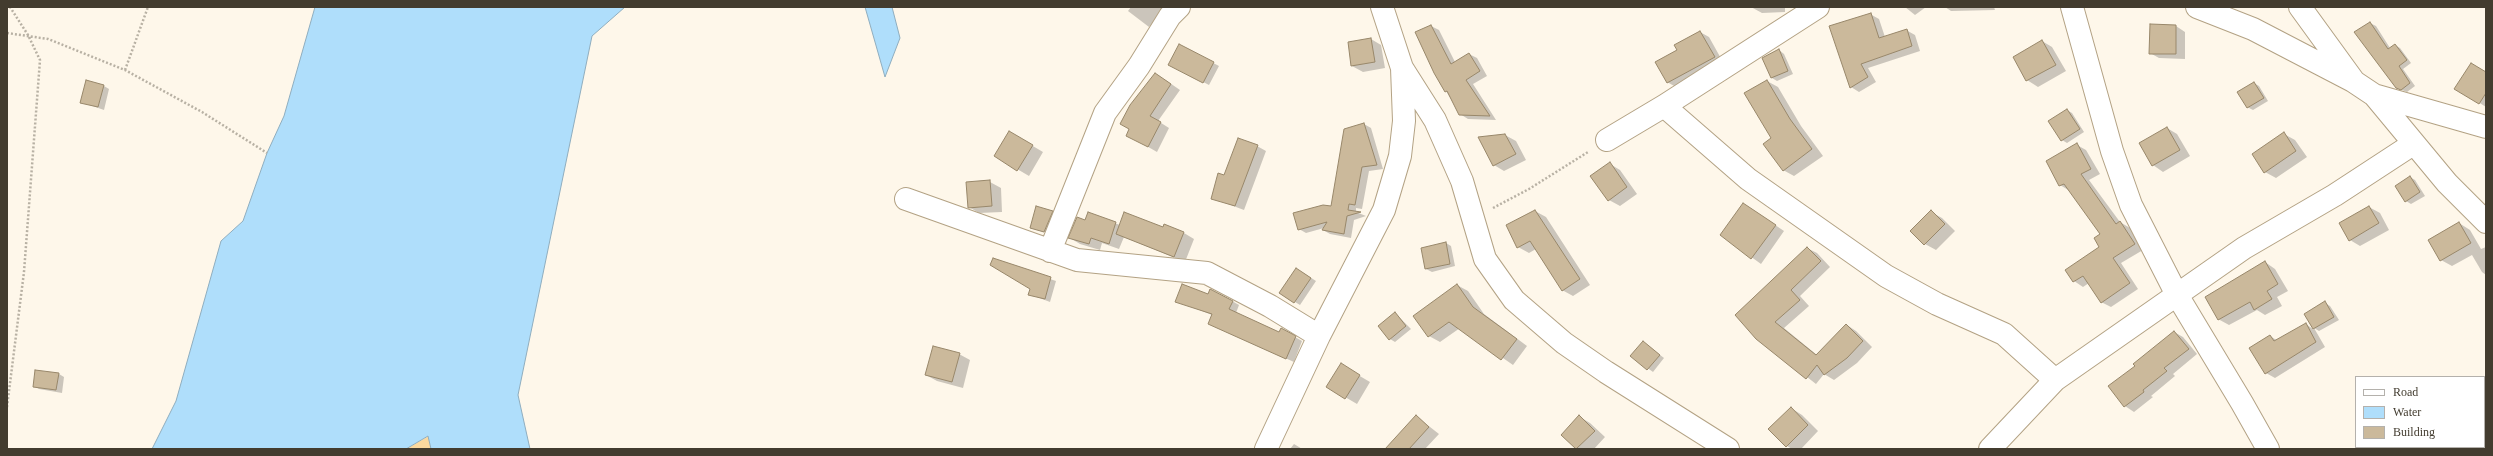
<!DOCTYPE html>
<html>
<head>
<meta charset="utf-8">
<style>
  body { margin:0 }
  #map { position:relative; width:2493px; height:456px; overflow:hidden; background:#fef7ea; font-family:Georgia,serif }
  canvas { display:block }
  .frame { position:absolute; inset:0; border:8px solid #433c2f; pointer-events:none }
  .legend { position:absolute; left:2355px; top:376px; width:130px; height:72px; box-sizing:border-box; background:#fff; border:1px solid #b4b1ac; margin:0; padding:5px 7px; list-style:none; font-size:12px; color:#433c2f }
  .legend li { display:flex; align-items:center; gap:8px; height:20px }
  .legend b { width:20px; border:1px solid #b4b1ac }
</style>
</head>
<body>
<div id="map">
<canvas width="2493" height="456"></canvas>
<div class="frame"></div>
<ul class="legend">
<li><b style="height:5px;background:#fff"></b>Road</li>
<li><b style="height:11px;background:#afdefb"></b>Water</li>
<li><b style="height:11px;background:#cbb99b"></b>Building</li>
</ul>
</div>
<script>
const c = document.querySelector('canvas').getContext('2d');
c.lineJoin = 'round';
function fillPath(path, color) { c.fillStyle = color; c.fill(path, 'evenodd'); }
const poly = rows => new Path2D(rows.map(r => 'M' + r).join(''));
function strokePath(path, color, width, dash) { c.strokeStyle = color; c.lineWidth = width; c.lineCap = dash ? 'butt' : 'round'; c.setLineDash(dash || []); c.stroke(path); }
fillPath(poly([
  [429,436,431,449,406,449]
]), '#fbd99f');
const water = poly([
  [315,7,625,7,592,36,518,395,530,449,431,449,428,436,406,449,152,449,176,401,221,241,243,221,267,153,284,116,315,7],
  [865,7,892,7,900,38,885,77,865,7]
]);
fillPath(water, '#afdefb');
strokePath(water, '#8fadbe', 1);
fillPath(poly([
  [1131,7,1160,7,1163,10,1149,27,1128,11],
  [1751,7,1785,7,1785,12,1762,13],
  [1905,7,1926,7,1915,15],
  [1945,7,1994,7,1995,10,1951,11],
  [1870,14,1879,19,1885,37,1906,30,1915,35,1920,51,1868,68,1876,82,1859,92,1851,87],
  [2370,23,2376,26,2390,48,2395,45,2400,48,2411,63,2403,69,2415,86,2407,92,2397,88],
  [1431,26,1439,30,1455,62,1469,54,1477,58,1487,76,1473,84,1496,120,1468,119,1460,114,1446,91],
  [2176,26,2185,32,2185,59,2159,58,2150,53],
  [1700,32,1709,37,1723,62,1676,87,1667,82,1678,50],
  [1371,39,1381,45,1385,68,1363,72,1352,66],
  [2042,41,2052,47,2066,71,2038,87,2027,80,2014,57],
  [1179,45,1219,66,1209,85,1174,67],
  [1779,50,1784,54,1793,74,1777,81,1772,78],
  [2486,73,2486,107,2456,88],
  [1164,79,1180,90,1158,121,1169,128,1157,152,1136,140],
  [1767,81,1778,87,1801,126,1823,156,1794,176,1783,170,1772,138],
  [2254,83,2259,86,2268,101,2253,110,2247,107],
  [104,86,109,89,104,110,81,102],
  [2067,110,2072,113,2084,132,2067,143,2062,140],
  [1364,124,1371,128,1383,169,1369,171,1362,209,1356,208,1356,212,1366,216,1354,220,1351,238,1330,234,1323,230,1324,228,1306,233,1299,229,1332,208],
  [2167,128,2177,134,2190,156,2163,172,2153,165],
  [1009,132,1043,152,1029,176,995,156],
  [2284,134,2295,140,2307,157,2276,178,2265,172],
  [1505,135,1516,141,1526,160,1504,171,1494,165],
  [2077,145,2086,150,2100,174,2089,180,2120,222,2130,228,2143,250,2121,263,2138,289,2111,307,2101,302,2089,283,2083,287,2074,281,2100,247,2102,234,2070,191,2060,185],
  [1257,146,1266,151,1244,210,1212,198],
  [1610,164,1620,170,1637,194,1620,206,1609,200],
  [2410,177,2415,180,2425,196,2411,204,2406,201],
  [990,182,1001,188,1002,212,979,213,969,207],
  [1744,204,1784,231,1761,264,1721,235],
  [2369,207,2380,213,2389,230,2360,246,2350,240],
  [1535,211,1546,217,1590,285,1573,296,1562,290,1536,249,1529,253,1518,247],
  [1052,212,1057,215,1050,234,1031,227],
  [1931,212,1942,218,1955,231,1936,250,1925,244,1912,231],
  [1088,213,1120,225,1164,228,1184,233,1194,239,1185,262,1124,237,1119,249,1102,243,1100,250,1080,244,1070,238,1085,221],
  [2459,223,2470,230,2481,249,2486,247,2486,275,2482,272,2472,255,2452,266,2441,260],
  [1446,243,1451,246,1455,266,1432,272,1426,269],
  [1807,248,1817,253,1830,267,1800,296,1809,306,1784,328,1817,355,1847,325,1856,331,1872,347,1857,363,1834,380,1824,374,1816,384,1757,338],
  [993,260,1056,281,1050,302,1029,294,1031,288],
  [2265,262,2275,269,2288,291,2277,297,2282,306,2265,315,2257,310,2229,325,2218,319],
  [1302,272,1316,281,1300,305,1295,302],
  [1457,285,1468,291,1484,314,1527,346,1513,365,1460,328,1440,342,1429,336],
  [1177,301,1232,301,1239,305,1236,313,1280,334,1281,329,1302,341,1294,362,1216,327,1212,315],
  [2325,303,2330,306,2339,320,2319,331,2314,328,2325,347,2275,378,2266,373,2270,336,2278,341,2306,324,2314,330,2305,315],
  [1395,313,1411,329,1395,342,1390,339],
  [2174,332,2183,337,2197,354,2173,374,2175,376,2151,396,2153,397,2134,412,2125,406,2136,367],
  [1643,342,1664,358,1653,372,1631,356],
  [959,354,970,360,963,388,937,381,926,375],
  [1341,365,1370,382,1357,404,1328,387],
  [59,374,64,377,62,393,39,389,34,386],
  [1791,408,1802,415,1818,431,1801,449,1792,449,1787,446,1770,429],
  [1416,416,1439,434,1425,449,1386,449],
  [1580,417,1590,423,1605,437,1594,449,1577,449,1562,435],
  [1294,444,1299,447,1302,449,1290,449]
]), '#0003');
const building = poly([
  [1871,13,1879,38,1907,29,1912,46,1861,64,1868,77,1850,88,1829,26,1871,13],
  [2370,22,2388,49,2395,44,2407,60,2399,66,2410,83,2401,90,2396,88,2354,32,2370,22],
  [2150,24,2176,25,2176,54,2149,54,2150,24],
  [1431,25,1451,64,1469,53,1480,71,1466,80,1490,116,1459,115,1447,91,1445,92,1434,73,1415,32,1431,25],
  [1700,31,1715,57,1667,83,1655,62,1677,50,1674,45,1700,31],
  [1371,38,1375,62,1351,66,1348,42,1371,38],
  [2042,40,2056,65,2026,81,2013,57,2042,40],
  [1179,44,1214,62,1203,83,1168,65,1179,44],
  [1779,49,1788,71,1771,78,1762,58,1779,49],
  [2471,63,2486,72,2486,93,2479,104,2454,89,2471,63],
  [1155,73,1171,84,1150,116,1161,122,1148,147,1126,136,1129,129,1120,124,1130,105,1155,73],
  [86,80,104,85,98,107,80,103,86,80],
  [1767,80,1790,119,1812,149,1783,171,1763,144,1771,138,1744,93,1767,80],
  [2254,82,2264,98,2247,108,2237,92,2254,82],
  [2067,109,2080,129,2061,141,2048,121,2067,109],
  [1364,123,1377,165,1362,167,1355,205,1349,204,1348,210,1361,212,1347,216,1344,234,1322,230,1327,222,1298,230,1293,213,1323,205,1331,206,1344,129,1364,123],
  [2167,127,2180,150,2152,166,2139,143,2167,127],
  [1009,131,1033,145,1017,171,994,156,1009,131],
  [2284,132,2296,151,2264,173,2252,154,2284,132],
  [1505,134,1516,154,1493,166,1478,137,1505,134],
  [1238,138,1258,145,1235,206,1211,199,1218,173,1224,175,1238,138],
  [2077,143,2091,169,2081,174,2116,224,2120,221,2135,244,2113,258,2130,283,2101,303,2083,276,2073,282,2065,270,2099,247,2094,238,2100,234,2064,184,2059,186,2046,161,2077,143],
  [1610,162,1627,187,1608,201,1590,176,1610,162],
  [2410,176,2420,192,2405,202,2395,186,2410,176],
  [990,180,992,206,968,208,966,182,990,180],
  [1743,203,1776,225,1751,259,1720,235,1743,203],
  [1036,206,1053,211,1044,232,1030,228,1036,206],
  [2369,206,2379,223,2349,241,2339,223,2369,206],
  [1535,210,1580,279,1562,291,1530,241,1517,248,1506,225,1535,210],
  [1931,210,1945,224,1924,245,1910,231,1931,210],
  [1088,212,1116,222,1109,244,1091,238,1089,244,1068,238,1077,217,1085,220,1088,212],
  [1124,212,1163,227,1164,224,1184,232,1174,257,1116,234,1124,212],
  [2459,222,2471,243,2440,261,2428,240,2459,222],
  [1446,242,1450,264,1425,269,1421,248,1446,242],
  [1807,247,1821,261,1791,290,1800,300,1775,322,1816,355,1846,324,1863,341,1847,358,1824,375,1817,365,1806,379,1756,339,1735,315,1807,247],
  [993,258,1051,277,1045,299,1028,295,1030,289,990,265,993,258],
  [2265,261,2278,284,2267,291,2272,299,2254,310,2250,302,2218,320,2205,297,2265,261],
  [1296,268,1311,278,1294,303,1279,293,1296,268],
  [1182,284,1208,294,1210,289,1233,301,1229,309,1279,332,1281,328,1296,336,1286,359,1208,324,1212,314,1175,302,1182,284],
  [1457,284,1473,307,1517,339,1501,360,1449,322,1428,337,1413,316,1457,284],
  [2325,301,2334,317,2313,329,2304,314,2325,301],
  [1395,312,1406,326,1389,340,1378,326,1395,312],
  [2306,323,2316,342,2265,374,2249,348,2270,335,2274,341,2306,323],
  [2174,331,2189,349,2164,368,2167,371,2143,390,2144,392,2124,407,2108,386,2135,366,2133,364,2174,331],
  [1643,341,1660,355,1647,370,1630,356,1643,341],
  [933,346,960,353,952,382,925,375,933,346],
  [1341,363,1360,375,1345,399,1326,387,1341,363],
  [35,370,59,373,56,390,33,387,35,370],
  [1791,407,1808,425,1786,447,1768,429,1791,407],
  [1416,415,1429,427,1409,449,1385,449,1416,415],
  [1579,415,1595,431,1576,449,1561,435,1579,415]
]);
fillPath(building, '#cbb99b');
strokePath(building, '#98876a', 1);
const minor = poly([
  [1382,7,1402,68],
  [2072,7,2112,151,2131,205,2177,295,2242,403,2268,449],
  [2197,7,2253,29,2353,81,2374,95],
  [2300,7,2353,80],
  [1664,106,1748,179,1886,276,1937,304,2004,334,2055,380],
  [2486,127,2374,95,2447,183,2486,222],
  [1607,140,1664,106,1818,7],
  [906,199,1077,260,1207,273,1270,306,1319,336],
  [1050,251,1105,113,1139,66,1170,16,1179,7],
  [1266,449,1319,336,1384,210,1400,156,1404,121,1402,68,1435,120,1462,181,1485,259,1514,300,1564,343,1606,372,1728,449],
  [1990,449,2055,380,2244,248,2335,195,2413,144]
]);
strokePath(minor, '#b3a284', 24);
strokePath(poly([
  [7,33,48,39,125,70,202,112,267,153],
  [125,70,148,7],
  [1493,208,1529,189,1588,152],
  [7,407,24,272,40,60,28,35,10,7]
]), '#b8b1a4', 2.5, [2, 2]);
strokePath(minor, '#fff', 22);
</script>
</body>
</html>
